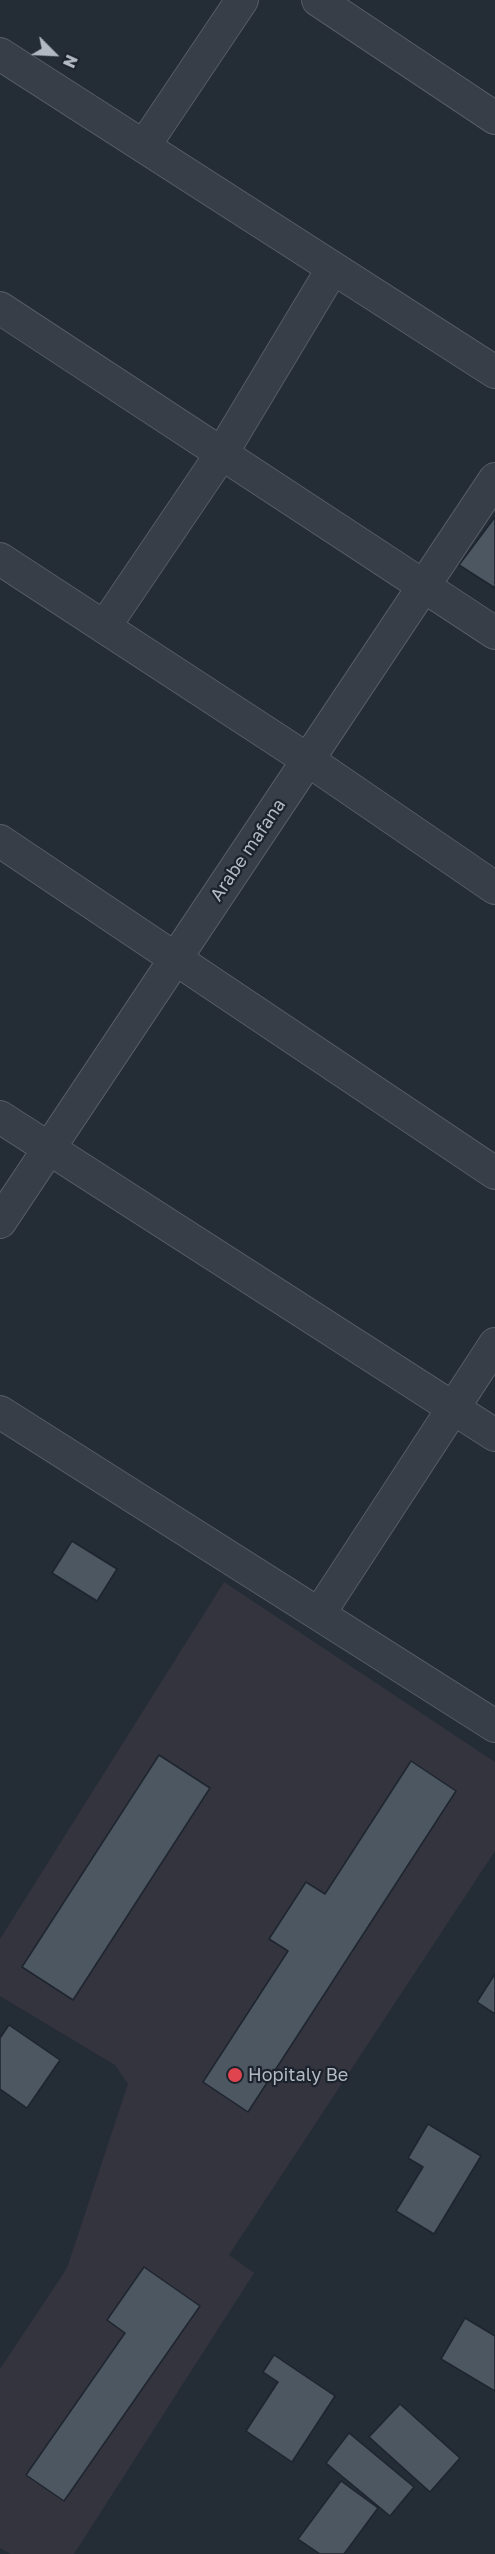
<!DOCTYPE html>
<html>
<head>
<meta charset="utf-8">
<style>
  body { margin:0 }
  #map { position:relative; width:495px; height:2554px; overflow:hidden; background:#242c36; font-family:"Golos Text",sans-serif }
  canvas { display:block }
  .north { position:absolute; left:24px; top:24px; width:60px; height:60px; -webkit-text-stroke:4px #1c232c; paint-order:stroke; rotate:114deg; font-size:16px; font-weight:700; line-height:24px; text-align:center; color:#b2b9c3 }
  .north::after { content:''; display:block; margin:auto; width:21px; height:27px; background:#b2b9c3; clip-path:polygon(50% 0,100% 100%,50% 72%,0 100%) }
</style>
</head>
<body>
<div id="map">
<canvas width="495" height="2554"></canvas>
<div class="north">N</div>
</div>
<script>
const c = document.querySelector('canvas').getContext('2d');
c.lineJoin = 'round';
function fillPath(path, color) { c.fillStyle = color; c.fill(path, 'evenodd'); }
const poly = rows => new Path2D(rows.map(r => 'M' + r).join(''));
function strokePath(path, color, width, dash) { c.strokeStyle = color; c.lineWidth = width; c.lineCap = dash ? 'butt' : 'round'; c.setLineDash(dash || []); c.stroke(path); }
function label(font, color, halo, rows, align = 'center') {
  c.font = font + ' "Golos Text",sans-serif'; c.lineWidth = 4.5; c.setLineDash([]); c.textBaseline = 'middle'; c.strokeStyle = halo; c.fillStyle = color; for (const [text, x, y, turn = 0] of rows) {
    c.save(); c.translate(x, y); c.rotate((+turn || 0) * Math.PI / 180); c.textAlign = isNaN(turn) ? turn : align; if (halo) c.strokeText(text, 0, 0); c.fillText(text, 0, 0); c.restore();
  }
}
fillPath(poly([
  [224,1582,495,1762,495,1851,229,2255,254,2273,74,2554,11,2554,0,2548,0,2369,67,2268,128,2084,115,2065,0,1996,0,1939]
]), '#34343f');
const building = poly([
  [495,517,495,588,459,565,495,517],
  [72,1541,117,1569,97,1601,52,1573,72,1541],
  [159,1755,210,1788,73,2000,22,1967,159,1755],
  [411,1761,456,1791,248,2112,203,2082,288,1951,269,1939,306,1882,325,1894,411,1761],
  [495,1974,495,2014,477,2002,495,1974],
  [9,2025,60,2060,27,2108,0,2089,0,2038,9,2025],
  [428,2124,481,2156,434,2234,396,2211,423,2167,408,2158,428,2124],
  [144,2267,200,2306,64,2501,26,2475,125,2333,107,2320,144,2267],
  [465,2318,495,2336,495,2391,441,2359,465,2318],
  [274,2355,335,2396,292,2462,246,2431,278,2382,263,2372,274,2355],
  [400,2404,460,2458,430,2492,369,2437,400,2404],
  [349,2433,414,2487,390,2516,326,2463,349,2433],
  [341,2481,378,2508,344,2554,320,2554,298,2539,341,2481]
]);
fillPath(building, '#4c5762');
strokePath(building, '#1e252e', 1.5);
const street = poly([
  [318,0,495,118],
  [0,54,495,372],
  [144,146,242,0],
  [0,308,495,633],
  [0,559,308,760,495,888],
  [105,626,222,453,333,268],
  [0,841,495,1173],
  [0,1117,495,1435],
  [0,1222,495,479],
  [0,1412,495,1726],
  [319,1614,495,1344]
]);
strokePath(street, '#555c65', 34);
strokePath(street, '#373e47', 32);
for (const [x, y, r, color] of [
  [235,2075,8,"#e0444e"]
]) { const dot = new Path2D(); dot.arc(x, y, r, 0, 2 * Math.PI); c.fillStyle = color; c.fill(dot); strokePath(dot, '#1c232c', 2); }
label('18px', '#b2b9c3', '#1c232c', [
  ["Arabe mafana",248,850,-56]
]);
label('18px', '#b2b9c3', '#1c232c', [
  ["Hopitaly Be",248,2075]
], 'left');
</script>
</body>
</html>
